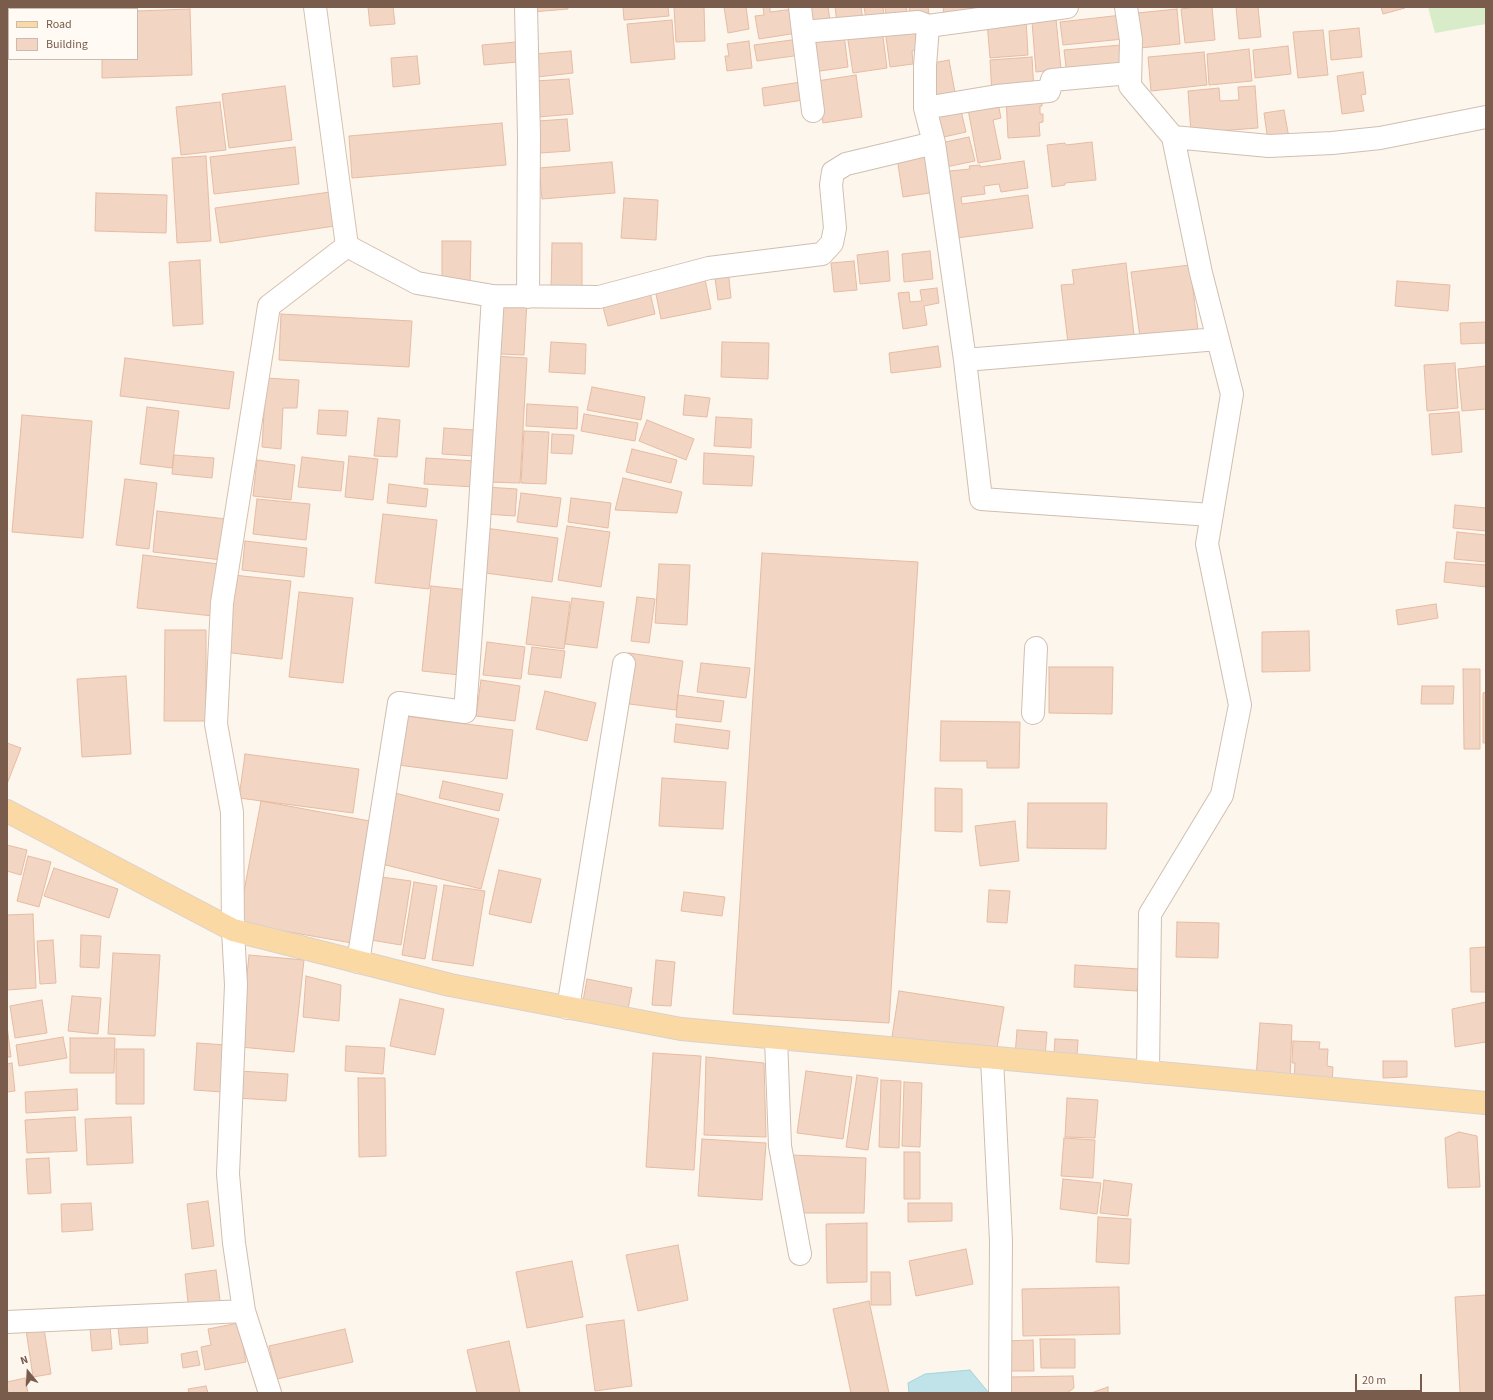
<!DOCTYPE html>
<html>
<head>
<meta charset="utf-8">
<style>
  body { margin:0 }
  #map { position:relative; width:1493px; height:1400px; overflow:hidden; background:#fdf6ec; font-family:"Source Sans 3",sans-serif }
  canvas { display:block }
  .frame { position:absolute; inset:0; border:8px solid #7a5c4d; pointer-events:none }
  .legend { position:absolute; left:8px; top:8px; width:130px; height:52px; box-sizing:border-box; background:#fffaf3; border:1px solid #cabbb1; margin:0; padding:5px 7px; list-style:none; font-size:12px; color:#7a5c4d }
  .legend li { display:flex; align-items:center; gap:8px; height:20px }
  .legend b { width:20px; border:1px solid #cabbb1 }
  .north { position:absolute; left:8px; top:1352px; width:40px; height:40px; -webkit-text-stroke:3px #fffaf3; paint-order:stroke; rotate:342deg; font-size:11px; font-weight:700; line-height:16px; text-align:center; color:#7a5c4d }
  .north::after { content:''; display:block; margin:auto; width:14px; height:18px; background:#7a5c4d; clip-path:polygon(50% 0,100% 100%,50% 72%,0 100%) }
  .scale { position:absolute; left:1355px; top:1374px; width:67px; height:18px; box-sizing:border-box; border:2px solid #7a5c4d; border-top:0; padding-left:5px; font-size:12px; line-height:14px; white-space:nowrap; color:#7a5c4d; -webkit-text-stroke:3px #fffaf3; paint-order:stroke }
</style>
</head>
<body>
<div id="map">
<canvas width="1493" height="1400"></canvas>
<div class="frame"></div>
<ul class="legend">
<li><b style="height:5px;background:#fbd9a5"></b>Road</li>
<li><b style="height:11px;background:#f3d5c3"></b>Building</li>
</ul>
<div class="north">N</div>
<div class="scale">20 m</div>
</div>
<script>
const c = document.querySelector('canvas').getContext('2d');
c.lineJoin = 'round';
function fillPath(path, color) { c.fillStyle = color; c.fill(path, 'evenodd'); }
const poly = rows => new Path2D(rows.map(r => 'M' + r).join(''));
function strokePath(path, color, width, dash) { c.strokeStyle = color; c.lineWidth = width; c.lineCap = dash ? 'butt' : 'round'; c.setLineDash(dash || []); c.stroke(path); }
fillPath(poly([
  [1428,7,1486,7,1486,24,1435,33]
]), '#d8ecc9');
const water = poly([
  [970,1370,989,1393,909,1393,908,1383,925,1374,970,1370]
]);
fillPath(water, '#bfe3e8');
strokePath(water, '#a5d3da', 1);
const building = poly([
  [368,7,393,7,395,24,370,26,368,7],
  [531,7,568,7,568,9,532,12,531,7],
  [623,7,668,7,669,16,624,20,623,7],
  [674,7,704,7,705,41,676,42,674,7],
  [724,7,746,7,749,29,728,33,724,7],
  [763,7,770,7,770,12,794,9,797,33,759,39,755,16,764,15,763,7],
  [807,7,828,7,830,20,809,23,807,7],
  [835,7,861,7,863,20,837,23,835,7],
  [864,7,883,7,884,16,866,19,864,7],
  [885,7,906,7,907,13,886,15,885,7],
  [909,7,928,7,929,14,910,16,909,7],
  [943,7,977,7,977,11,944,15,943,7],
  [1195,7,1212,7,1215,40,1185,43,1181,9,1195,7],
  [1236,7,1258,7,1261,37,1239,39,1236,7],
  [1381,7,1404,7,1405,8,1383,14,1381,7],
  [190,9,192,75,102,78,102,59,137,59,137,11,190,9],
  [1177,9,1180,44,1140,48,1137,13,1177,9],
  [1122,15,1124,39,1063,45,1060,22,1122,15],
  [1026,19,1028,55,990,58,987,22,1026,19],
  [1056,19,1061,69,1036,72,1032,22,1056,19],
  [672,20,675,59,631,63,627,24,672,20],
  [915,26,919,50,912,51,913,64,890,67,885,30,915,26],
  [1359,28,1362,57,1331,60,1329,31,1359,28],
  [882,29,887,68,853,73,847,34,882,29],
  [1323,30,1328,75,1298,78,1293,32,1323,30],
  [844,34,848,67,813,72,808,39,844,34],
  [799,39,801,55,757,61,754,45,799,39],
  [749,41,752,68,727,71,725,56,729,56,727,44,749,41],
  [516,42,517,62,484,65,482,45,516,42],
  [1121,45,1123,69,1067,75,1064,50,1121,45],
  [1288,46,1291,74,1255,78,1253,50,1288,46],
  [1249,49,1252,81,1209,85,1207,54,1249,49],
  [571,51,573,73,537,77,535,54,571,51],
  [1204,52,1207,85,1151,91,1148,57,1204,52],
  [417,56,420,84,393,87,391,58,417,56],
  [1032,57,1034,91,992,94,990,60,1032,57],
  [949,60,956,98,934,102,927,64,949,60],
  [1363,72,1366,94,1361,95,1364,111,1342,114,1337,76,1363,72],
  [856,75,862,117,823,123,817,81,856,75],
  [569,79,573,114,538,117,535,81,569,79],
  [801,82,804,100,764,106,762,88,801,82],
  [285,86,292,140,229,148,222,94,285,86],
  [1255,86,1258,128,1191,133,1188,91,1219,88,1220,101,1239,100,1238,87,1255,86],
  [1006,97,1042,98,1042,106,1040,106,1040,114,1043,114,1043,122,1039,123,1040,136,1008,138,1006,97],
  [997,98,1001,118,993,120,1001,159,978,163,967,104,997,98],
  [220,102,226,150,181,155,176,107,220,102],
  [960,106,966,132,935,139,929,113,960,106],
  [1284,110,1289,138,1268,141,1264,113,1284,110],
  [567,119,570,151,540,153,538,121,567,119],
  [502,123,506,165,352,178,349,136,502,123],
  [969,137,975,161,941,168,936,144,969,137],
  [1092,142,1096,180,1065,183,1065,185,1052,187,1047,145,1065,143,1066,145,1092,142],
  [295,147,299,184,214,194,210,157,295,147],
  [931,153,936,192,903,197,897,158,931,153],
  [206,156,211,241,177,243,172,158,206,156],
  [1024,161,1028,188,1001,192,999,184,984,186,985,194,961,197,962,204,1028,195,1033,228,949,239,940,172,970,169,969,166,980,165,980,167,1024,161],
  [612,162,615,193,542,199,539,168,612,162],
  [330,192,335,226,220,243,215,208,330,192],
  [96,193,167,195,166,233,95,231,96,193],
  [624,198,658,200,656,240,621,238,624,198],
  [442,241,471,241,470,284,442,284,442,241],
  [552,243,582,243,582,289,551,289,552,243],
  [888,251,890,281,860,284,857,255,888,251],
  [930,251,933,279,904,282,902,254,930,251],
  [200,260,203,324,173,326,169,262,200,260],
  [854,261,857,290,834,292,831,263,854,261],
  [1126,263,1134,335,1068,343,1061,285,1074,284,1072,270,1126,263],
  [1190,265,1198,330,1140,337,1131,272,1190,265],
  [728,269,731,298,718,300,714,271,728,269],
  [704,274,711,309,661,319,654,284,704,274],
  [1397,281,1450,285,1448,311,1395,306,1397,281],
  [649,288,655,314,608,326,601,300,649,288],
  [937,288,939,303,924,306,927,325,903,329,898,293,909,292,910,302,922,301,920,290,937,288],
  [503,299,527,300,524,355,500,354,503,299],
  [281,314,412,321,409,367,279,360,281,314],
  [1486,322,1486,343,1461,344,1460,323,1486,322],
  [551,342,586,344,585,374,549,372,551,342],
  [722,342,769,343,768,379,721,377,722,342],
  [938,346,941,367,891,373,889,353,938,346],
  [494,356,527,358,520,483,486,482,494,356],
  [125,358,234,372,229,409,120,396,125,358],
  [1455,363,1458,408,1427,411,1424,365,1455,363],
  [1486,366,1486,409,1462,411,1458,369,1486,366],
  [266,378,299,380,297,408,283,408,281,449,262,447,266,378],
  [592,387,645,397,641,420,587,410,592,387],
  [685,395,710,398,707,417,683,415,685,395],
  [527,404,578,407,577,429,526,426,527,404],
  [147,407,179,411,172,468,140,464,147,407],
  [319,410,348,411,346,436,317,434,319,410],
  [1459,412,1462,452,1432,455,1429,414,1459,412],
  [584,414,638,423,635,441,581,431,584,414],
  [22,415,92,421,83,538,12,532,22,415],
  [716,417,752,419,751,448,714,446,716,417],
  [378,418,400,420,397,457,374,456,378,418],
  [647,420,694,439,686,460,639,441,647,420],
  [444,428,474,430,473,456,442,454,444,428],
  [524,431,549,432,546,484,521,483,524,431],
  [552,434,574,435,572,454,551,453,552,434],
  [632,449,677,460,671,483,626,472,632,449],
  [704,453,754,456,752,486,703,484,704,453],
  [174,455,214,458,212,478,172,474,174,455],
  [349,456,378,459,373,500,345,497,349,456],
  [302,457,344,462,341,491,298,487,302,457],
  [426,458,477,461,475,487,424,484,426,458],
  [257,460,295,465,291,500,253,496,257,460],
  [623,478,682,492,677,513,615,510,623,478],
  [125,479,157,483,149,549,116,545,125,479],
  [389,484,428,489,426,507,387,503,389,484],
  [486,487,517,489,515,516,485,514,486,487],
  [521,493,561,498,557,527,517,522,521,493],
  [571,498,611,503,608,528,568,522,571,498],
  [257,499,310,504,306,540,253,534,257,499],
  [1455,505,1486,508,1486,531,1453,528,1455,505],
  [157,511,226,519,222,560,153,552,157,511],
  [383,514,437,520,429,589,375,583,383,514],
  [567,526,610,532,601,587,558,580,567,526],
  [485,528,558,538,552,582,478,572,485,528],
  [1457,532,1486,535,1486,562,1454,559,1457,532],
  [245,541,307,548,304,577,242,570,245,541],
  [762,553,918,562,889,1023,733,1014,762,553],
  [143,555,219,564,213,616,137,608,143,555],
  [1446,562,1486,565,1486,587,1444,582,1446,562],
  [659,564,690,565,687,625,655,623,659,564],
  [233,575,291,581,282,659,224,652,233,575],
  [431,586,470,590,460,675,422,671,431,586],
  [299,592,353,598,343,683,289,677,299,592],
  [532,597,570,602,564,649,526,644,532,597],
  [637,597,655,599,649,643,631,641,637,597],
  [572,598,604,602,597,648,565,644,572,598],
  [1436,604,1438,618,1398,625,1396,610,1436,604],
  [165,630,206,630,206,721,164,721,165,630],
  [1309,631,1310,671,1262,672,1262,632,1309,631],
  [487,642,525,647,521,679,483,675,487,642],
  [532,647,565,651,561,678,528,674,532,647],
  [629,653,683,661,676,710,622,703,629,653],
  [701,663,750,668,746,698,697,692,701,663],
  [1049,667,1113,667,1112,714,1049,713,1049,667],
  [1463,669,1480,669,1480,749,1464,749,1463,669],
  [126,676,131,754,82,757,77,679,126,676],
  [481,680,520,686,515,721,476,716,481,680],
  [1422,686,1454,686,1453,704,1421,704,1422,686],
  [545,691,596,703,587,741,536,729,545,691],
  [1486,692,1486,743,1483,743,1483,693,1486,692],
  [678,695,724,701,721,722,676,717,678,695],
  [405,716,513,730,507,779,398,765,405,716],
  [941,721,1020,722,1019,768,987,768,987,761,940,761,941,721],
  [676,724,730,731,728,749,674,742,676,724],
  [7,743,21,748,7,784,7,743],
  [245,754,359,769,353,813,239,798,245,754],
  [662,778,726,782,723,829,659,826,662,778],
  [443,781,503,794,499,811,439,798,443,781],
  [935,788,962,789,962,832,935,831,935,788],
  [395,793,499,819,481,889,378,863,395,793],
  [261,801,375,822,352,943,238,923,261,801],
  [1028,803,1107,803,1106,849,1027,848,1028,803],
  [1015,821,1019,861,980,866,975,826,1015,821],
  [7,845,27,850,21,875,7,871,7,845],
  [28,856,51,862,39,907,17,901,28,856],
  [54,868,118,889,109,918,44,896,54,868],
  [499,870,541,879,531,923,489,914,499,870],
  [381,877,411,881,401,945,371,940,381,877],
  [414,882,437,886,425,959,402,955,414,882],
  [444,885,485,891,473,966,432,960,444,885],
  [989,890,1010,891,1007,923,987,922,989,890],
  [684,892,725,897,722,916,681,911,684,892],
  [33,914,36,988,7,990,7,915,33,914],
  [1177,922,1219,923,1218,958,1176,957,1177,922],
  [81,935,101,936,99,968,80,967,81,935],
  [53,940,56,983,40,984,37,941,53,940],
  [1486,947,1486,992,1471,992,1470,948,1486,947],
  [113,953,160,955,155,1036,108,1034,113,953],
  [249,955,304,960,294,1052,240,1047,249,955],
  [656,960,675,962,671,1006,652,1005,656,960],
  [1075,965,1139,969,1137,991,1074,987,1075,965],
  [306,976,341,985,339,1021,303,1017,306,976],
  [587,979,632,988,628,1009,583,1001,587,979],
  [899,991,1004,1007,996,1054,892,1037,899,991],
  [72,996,101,998,98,1034,68,1031,72,996],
  [400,999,444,1009,435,1055,390,1046,400,999],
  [42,1000,47,1033,15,1038,10,1006,42,1000],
  [1486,1002,1486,1042,1455,1047,1452,1009,1486,1002],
  [1260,1023,1292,1025,1290,1080,1256,1078,1260,1023],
  [7,1026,11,1057,7,1057,7,1026],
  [1017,1030,1047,1032,1045,1057,1015,1056,1017,1030],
  [63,1037,67,1058,19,1066,16,1045,63,1037],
  [70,1038,115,1038,114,1073,70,1073,70,1038],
  [1055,1039,1078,1040,1077,1055,1054,1053,1055,1039],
  [1293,1041,1320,1042,1319,1049,1328,1049,1327,1066,1333,1067,1332,1084,1294,1082,1295,1063,1292,1063,1293,1041],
  [197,1043,226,1045,222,1092,194,1090,197,1043],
  [346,1046,385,1048,383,1074,345,1071,346,1046],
  [116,1049,144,1049,144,1104,116,1104,116,1049],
  [653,1053,701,1056,694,1170,646,1167,653,1053],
  [706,1057,764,1063,766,1137,704,1135,706,1057],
  [1383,1061,1407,1061,1407,1077,1383,1078,1383,1061],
  [12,1063,15,1091,7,1092,7,1064,12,1063],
  [239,1071,288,1074,286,1101,237,1098,239,1071],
  [806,1071,852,1077,843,1139,797,1133,806,1071],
  [857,1075,878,1078,868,1150,846,1147,857,1075],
  [358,1078,385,1078,386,1156,359,1157,358,1078],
  [881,1080,901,1081,899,1148,879,1147,881,1080],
  [904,1082,922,1083,920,1147,902,1146,904,1082],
  [77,1089,78,1110,26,1113,25,1092,77,1089],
  [1067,1098,1098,1100,1095,1138,1065,1137,1067,1098],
  [75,1117,77,1151,27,1153,25,1120,75,1117],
  [131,1117,133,1163,87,1165,85,1119,131,1117],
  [1459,1132,1477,1136,1480,1187,1448,1188,1445,1138,1459,1132],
  [1064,1138,1095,1140,1093,1178,1061,1176,1064,1138],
  [702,1139,766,1143,762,1200,698,1196,702,1139],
  [904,1152,920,1152,920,1199,904,1199,904,1152],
  [791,1155,866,1158,864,1213,802,1213,791,1155],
  [49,1158,51,1193,28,1194,26,1159,49,1158],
  [1063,1179,1101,1183,1097,1214,1060,1209,1063,1179],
  [1104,1180,1132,1184,1128,1216,1100,1213,1104,1180],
  [208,1201,214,1246,192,1249,187,1204,208,1201],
  [91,1203,93,1230,62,1232,61,1204,91,1203],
  [908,1203,952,1203,952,1221,908,1222,908,1203],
  [1098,1217,1131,1219,1129,1264,1096,1262,1098,1217],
  [867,1223,867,1282,827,1283,826,1224,867,1223],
  [678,1245,688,1300,638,1311,626,1255,678,1245],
  [966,1249,973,1284,916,1296,909,1261,966,1249],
  [572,1261,583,1317,527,1328,516,1272,572,1261],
  [216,1270,221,1308,189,1312,185,1274,216,1270],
  [871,1272,890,1272,891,1305,871,1305,871,1272],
  [1119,1287,1120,1334,1023,1336,1022,1289,1119,1287],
  [1486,1295,1486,1393,1460,1393,1455,1297,1486,1295],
  [869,1301,889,1393,851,1393,833,1309,869,1301],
  [624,1320,632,1386,595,1391,586,1325,624,1320],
  [239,1323,246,1362,205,1370,201,1347,211,1345,208,1329,239,1323],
  [147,1325,148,1343,120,1345,118,1328,147,1325],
  [110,1326,112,1349,92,1351,90,1328,110,1326],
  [44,1328,51,1374,33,1377,26,1330,44,1328],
  [345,1329,353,1362,277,1379,269,1346,345,1329],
  [1040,1339,1075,1339,1075,1368,1041,1368,1040,1339],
  [1033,1340,1034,1371,1006,1371,1006,1341,1033,1340],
  [509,1341,520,1393,477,1393,467,1350,509,1341],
  [197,1351,200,1365,183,1368,181,1354,197,1351],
  [1073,1376,1074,1388,1067,1393,1009,1393,1009,1377,1073,1376],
  [25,1378,28,1393,8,1393,7,1382,25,1378],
  [206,1386,208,1393,189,1393,188,1389,206,1386],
  [1108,1387,1108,1393,1091,1393,1108,1387]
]);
fillPath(building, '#f3d5c3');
strokePath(building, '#e6bba3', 1);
const street = poly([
  [526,7,529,136,528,297],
  [800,7,803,32,918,22,928,26,1067,7],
  [1126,7,1131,40,1130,86,1173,137,1201,273,1232,394,1207,544,1240,705,1222,795,1150,914,1148,1072],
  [928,26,925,66,925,108,934,143,965,360,981,499,1211,515],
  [803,32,813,111],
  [925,108,997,96,1049,91,1052,80,1130,73],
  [1173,137,1269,146,1332,143,1380,138,1486,117],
  [347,246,417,283,493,296,599,297,709,268,822,254,832,243,835,228,831,185,833,172,846,164,934,143],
  [965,360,1218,339],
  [1033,713,1036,648],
  [233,930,236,985,228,1174,234,1243,244,1311,270,1393],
  [358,962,399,703,465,712,479,522,493,296],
  [568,1008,624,664],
  [776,1038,780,1146,800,1254],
  [992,1058,1001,1241,1000,1393],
  [7,1322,244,1311]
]);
const secondary = poly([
  [233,930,232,812,216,724,222,603,269,306,347,246,315,7]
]);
const primary = poly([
  [7,811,233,930,450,985,681,1029,1486,1103]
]);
strokePath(street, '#d1beb0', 24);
strokePath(secondary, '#d6c0b0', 24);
strokePath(primary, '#dad1cd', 24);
strokePath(street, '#fff', 22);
strokePath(secondary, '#fff', 22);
strokePath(primary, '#fbd9a5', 22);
</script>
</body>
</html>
